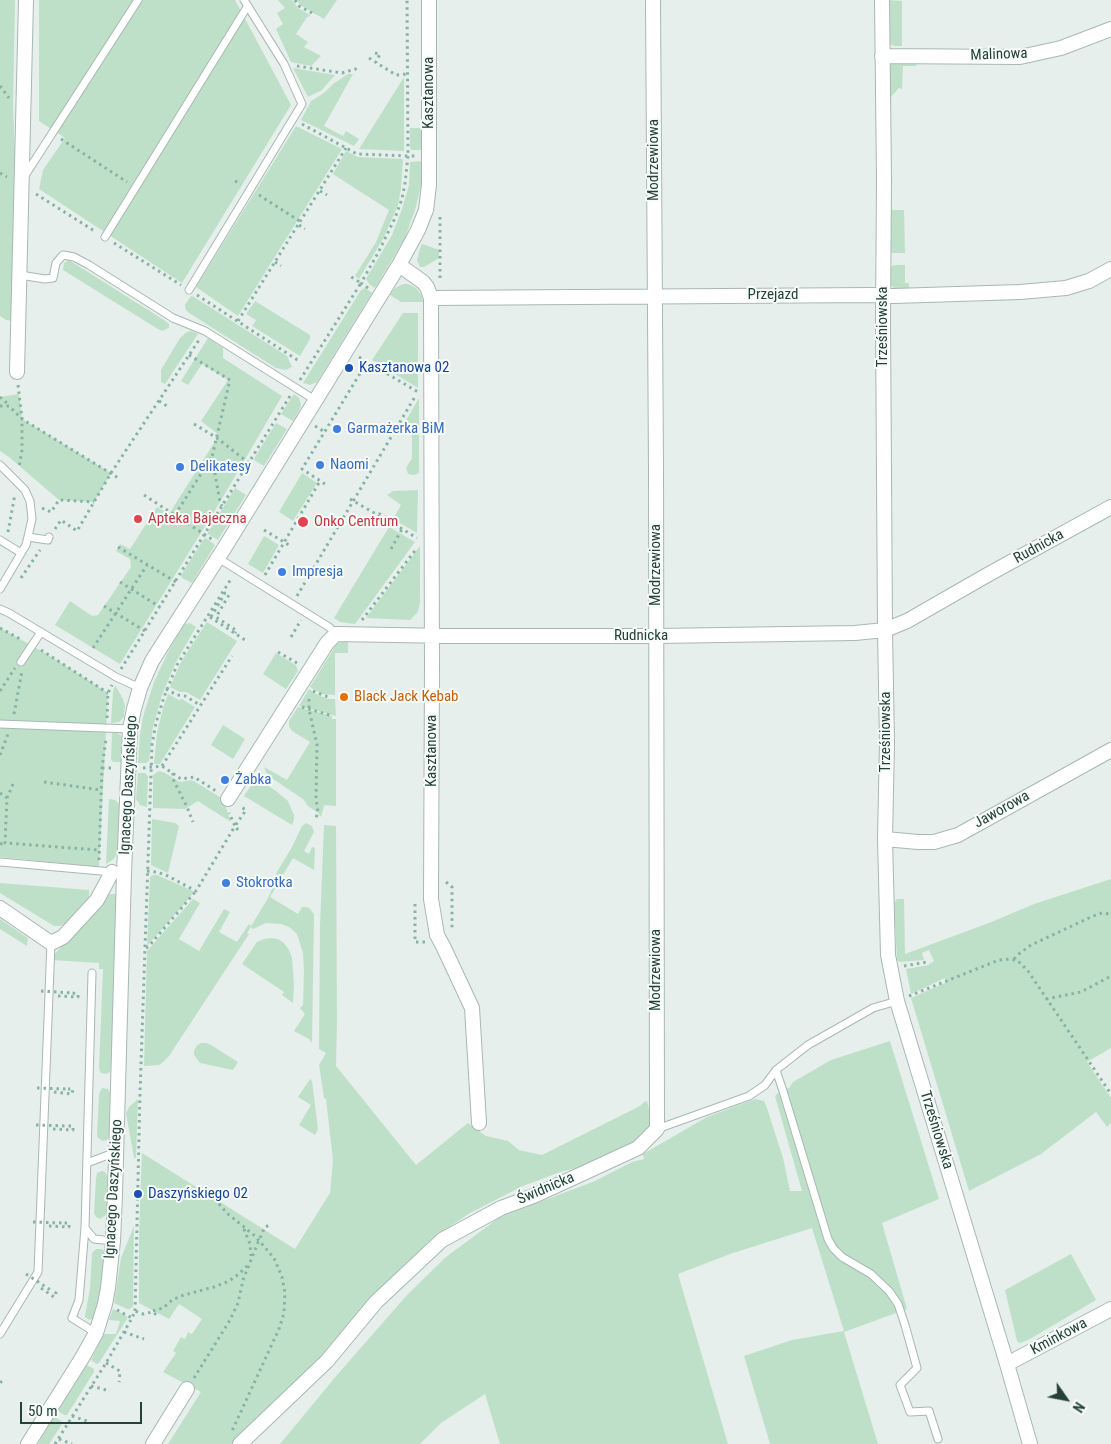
<!DOCTYPE html>
<html>
<head>
<meta charset="utf-8">
<style>
  body { margin:0 }
  #map { position:relative; width:1111px; height:1444px; overflow:hidden; background:#e6efeb; font-family:"Roboto Condensed",sans-serif }
  canvas { display:block }
  .north { position:absolute; left:1041px; top:1374px; width:50px; height:50px; -webkit-text-stroke:4px #f7fbf9; paint-order:stroke; rotate:123deg; font-size:14px; font-weight:700; line-height:20px; text-align:center; color:#24423a }
  .north::after { content:''; display:block; margin:auto; width:18px; height:22px; background:#24423a; clip-path:polygon(50% 0,100% 100%,50% 72%,0 100%) }
  .scale { position:absolute; left:20px; top:1402px; width:122px; height:22px; box-sizing:border-box; border:2px solid #24423a; border-top:0; padding-left:6px; font-size:15px; line-height:18px; white-space:nowrap; color:#24423a; -webkit-text-stroke:4px #f7fbf9; paint-order:stroke }
</style>
</head>
<body>
<div id="map">
<canvas width="1111" height="1444"></canvas>
<div class="north">N</div>
<div class="scale">50 m</div>
</div>
<script>
const c = document.querySelector('canvas').getContext('2d');
c.lineJoin = 'round';
function fillPath(path, color) { c.fillStyle = color; c.fill(path, 'evenodd'); }
const poly = rows => new Path2D(rows.map(r => 'M' + r).join(''));
function strokePath(path, color, width, dash) { c.strokeStyle = color; c.lineWidth = width; c.lineCap = dash ? 'butt' : 'round'; c.setLineDash(dash || []); c.stroke(path); }
function label(font, color, halo, rows, align = 'center') {
  c.font = font + ' "Roboto Condensed",sans-serif'; c.lineWidth = 4; c.setLineDash([]); c.textBaseline = 'middle'; c.strokeStyle = halo; c.fillStyle = color; for (const [text, x, y, turn = 0] of rows) {
    c.save(); c.translate(x, y); c.rotate((+turn || 0) * Math.PI / 180); c.textAlign = isNaN(turn) ? turn : align; if (halo) c.strokeText(text, 0, 0); c.fillText(text, 0, 0); c.restore();
  }
}
fillPath(poly([
  [0,0,15,0,13,105,16,183,13,321,6,320,0,316],
  [39,0,235,0,291,105,182,283,39,189,43,170,65,138,39,121],
  [278,0,292,0,298,8,310,15,310,16,307,17,296,34,308,42,304,47,321,56,311,66,291,62,276,29,283,24,277,13,285,8],
  [297,0,337,0,324,19,300,5],
  [888,0,902,1,902,46,894,46,888,43],
  [891,62,914,62,917,66,903,66,902,89,899,88,889,99,888,65],
  [293,68,335,75,322,90,308,97],
  [348,74,353,74,324,126,343,136,346,131,359,139,354,146,301,120,311,101,324,93,333,84],
  [404,77,404,151,359,149],
  [296,126,342,149,238,316,196,287],
  [410,128,423,128,423,150,412,150,410,148],
  [346,151,358,157,403,159,401,189,398,205,384,237,359,279,355,276,376,242,389,210,333,174],
  [423,161,421,186,415,210,405,238,375,288,369,284,366,279,392,235,402,209,409,185,410,162],
  [889,210,904,210,905,253,890,253],
  [423,244,439,250,439,258,424,267,420,267,417,260,421,245],
  [69,260,164,320,169,324,169,328,162,331,158,329,63,270,64,263],
  [894,265,905,265,905,283,909,283,909,290,895,289,891,285,889,280,889,268],
  [403,284,408,284,416,288,422,296,423,302,401,302,390,295,395,288],
  [365,288,372,293,317,382,310,385,303,383,361,290],
  [191,296,194,297,287,356,292,367,286,370,276,368,189,313,186,310,185,305],
  [255,301,310,335,310,339,300,356,252,326,256,320,246,314],
  [403,313,418,313,418,388,372,360],
  [191,331,198,334,165,384,161,382,161,370,180,338,187,332],
  [208,338,223,348,223,358,282,396,220,502,120,664,55,625,70,601,92,616,98,615,131,567,130,559,116,551,120,544,130,549,157,507,169,514,219,435,201,421,228,380,202,364,188,385,181,381],
  [19,394,22,419,111,473,94,502,59,500,9,457,0,451,0,397],
  [294,394,299,398,301,405,300,409,293,421,281,414],
  [419,398,419,473,414,475,408,474,406,468,412,458,412,435,401,429],
  [276,423,287,429,264,466,254,460,255,457],
  [302,473,317,483,293,521,279,512],
  [235,488,246,495,218,540,208,534,208,532],
  [418,490,417,533,393,519,401,505,387,495,393,491],
  [389,527,415,542,355,624,340,622,334,618],
  [264,536,279,545,263,573,248,564],
  [206,538,215,545,192,583,182,578,181,575,204,539],
  [420,546,420,603,418,612,410,620,366,618],
  [207,622,237,641,200,700,186,692,180,692,170,687,181,662],
  [190,623,196,627,176,662,162,695,153,727,149,761,146,763,138,763,140,734,143,717,154,682,168,652,180,631,185,624],
  [0,628,47,654,108,693,99,867,0,857],
  [348,640,348,653,335,653,335,695,322,694,310,687,336,645,343,641],
  [276,653,296,665,298,671,286,689,263,674],
  [115,685,122,697,125,705,124,714,124,717,119,722,111,723,113,692],
  [309,689,318,695,328,699,335,699,336,716,299,706],
  [168,694,179,700,182,699,195,707,160,764,154,764,157,733,163,708],
  [298,707,332,716,332,719,336,719,336,806,324,805,321,817,318,813,308,806,303,799,270,777,266,772,264,767,287,780,310,742,292,731,289,726,289,721],
  [223,725,245,739,233,759,211,745],
  [112,733,117,733,122,736,122,762,113,762,111,759],
  [159,771,165,773,180,782,192,780,223,799,231,822,198,801,185,809,153,808,153,775],
  [138,773,145,773,148,776,147,807,140,805,136,799],
  [256,778,276,791,288,801,294,815,294,820,292,825,244,796],
  [109,799,115,800,120,805,119,849,114,859,106,864],
  [152,819,175,823,179,826,168,873,151,865],
  [306,823,312,826,314,832,304,851,309,854,312,847,315,848,314,870,293,858,270,897,298,914,302,907,306,907,309,908,314,914,312,1043,309,1039,294,1031,305,1014,300,1008,303,1005,304,971,303,953,297,934,289,927,281,924,266,923,253,929,251,927,247,933,249,934,169,1056,162,1063,159,1065,144,1066,147,951,193,899,200,903,179,939,199,951,224,909,230,912,219,932,237,942,249,924,251,926,267,900,273,887,277,872,292,847,302,826],
  [324,825,336,826,337,1020,336,1066,416,1165,468,1123,486,1136,508,1141,519,1150,542,1155,640,1106,644,1102,647,1101,652,1120,651,1125,638,1139,585,1166,560,1172,523,1186,470,1213,431,1239,375,1295,314,1367,233,1444,168,1444,201,1392,163,1372,176,1353,173,1351,181,1337,185,1339,188,1332,192,1334,202,1319,179,1304,169,1319,139,1303,139,1235,142,1153,295,1249,330,1193,333,1160,326,1099,324,1098,319,1065,326,1053,319,1049,320,926],
  [153,875,157,875,193,891,191,896,147,946,150,877],
  [1111,879,1111,1048,1087,1062,1111,1098,1111,1123,1107,1127,1096,1112,1041,1154,969,1191,911,998,947,982,945,978,911,994,906,969,929,965,929,964,934,961,929,950,922,953,924,960,900,962,897,960,894,903,897,899,904,899,905,954,989,923,1034,904],
  [0,883,89,890,89,899,66,924,60,926,54,926,0,893],
  [109,894,117,894,111,1066,110,1072,106,1074,101,1073,99,1068,103,969,99,969,99,963,52,960,53,956],
  [0,919,28,938,27,946,0,929],
  [271,938,278,939,284,943,289,950,292,958,294,985,293,1003,282,995,284,992,242,964,257,942,264,939],
  [890,1041,939,1199,882,1223,907,1309,844,1332,878,1444,770,1444,744,1356,792,1340,844,1331,812,1228,730,1254,678,1274,728,1444,500,1444,485,1394,441,1423,420,1444,280,1444,337,1375,407,1295,446,1257,500,1217,595,1181,632,1162,644,1159,643,1154,707,1117,755,1099,764,1101,767,1108,783,1158,790,1191,802,1191,775,1096,778,1093,789,1088,793,1082,831,1060],
  [201,1043,206,1043,211,1045,238,1062,233,1070,200,1063,194,1055,194,1051,197,1045],
  [310,1079,312,1081,318,1129,315,1135,299,1125,311,1105,298,1097],
  [102,1088,108,1089,110,1093,109,1136,107,1140,103,1141,98,1138,97,1135,99,1094],
  [138,1099,136,1158,134,1158,126,1113,129,1107],
  [102,1171,105,1172,108,1177,107,1211,106,1215,100,1219,96,1217,94,1213,96,1179,97,1173],
  [134,1226,133,1306,130,1309,127,1309,114,1303,121,1258],
  [96,1249,102,1249,105,1252,104,1274,100,1300,94,1318,89,1320,85,1317,85,1315,90,1289,92,1253],
  [1071,1254,1096,1300,1030,1339,1020,1343,1017,1341,1005,1290],
  [113,1309,127,1316,127,1319,99,1363,97,1364,91,1360,104,1334,116,1334,120,1321,109,1320],
  [87,1365,94,1369,94,1372,67,1415,64,1415,58,1411],
  [54,1416,61,1421,62,1424,49,1444,38,1444]
]), '#bfe0c8');
const lane = poly([
  [24,177,138,0],
  [105,237,247,7],
  [20,275,45,279,53,278,56,263,63,255,74,257,89,265,173,318,205,331,315,400],
  [189,290,302,104,284,64,244,0],
  [0,465,25,490,30,501,32,519,26,545,0,589],
  [28,537,48,540,49,537],
  [0,540,21,553],
  [218,558,329,627,336,634],
  [0,609,9,613,116,677,140,688],
  [21,662,41,632],
  [0,724,130,729],
  [0,862,112,872],
  [92,973,85,1228,79,1300,72,1318,96,1333],
  [776,1070,783,1091,828,1239,833,1248,842,1257,871,1274,889,1291,898,1304,905,1325,917,1368,900,1385,910,1412,929,1411,938,1439],
  [657,1129,749,1096,765,1085,776,1070,808,1045,873,1008,897,1001],
  [87,1163,116,1152],
  [85,1228,94,1239,113,1241],
  [0,1334,38,1272,51,943]
]);
const street = poly([
  [882,0,884,179,883,320,885,630,887,743,885,839,888,955,897,1001,1007,1364,1030,1444],
  [882,56,1020,57,1061,48,1111,29],
  [399,265,423,282,427,287,431,298,432,668,431,899,437,935,443,946,472,1008,479,1123],
  [431,298,874,295,894,296,1020,292,1066,288,1089,281,1111,269],
  [17,372,26,0],
  [228,799,327,643,336,634,452,636,656,636,855,633,885,630,907,621,989,574,1111,507],
  [885,839,918,842,934,842,958,835,1111,750],
  [0,908,51,943,63,937,97,900,112,872],
  [1007,1364,1111,1309],
  [28,1444,82,1358,96,1333,105,1304,108,1288,113,1241,115,1194,124,873,130,729,134,709,140,688,152,661,164,642,225,547,399,265,418,230,426,210,429,185,429,0],
  [153,1444,187,1389],
  [240,1444,327,1361,376,1302,442,1240,501,1208,536,1195,638,1148,657,1129,656,469,653,0]
]);
strokePath(lane, '#a8b8b2', 9);
strokePath(street, '#a8b8b2', 16);
strokePath(poly([
  [295,0,299,6,312,13],
  [375,53,380,54,376,62],
  [369,58,396,75,407,74],
  [297,66,342,73,359,68],
  [0,86,9,98],
  [302,124,357,154,408,156,407,0],
  [61,139,127,182],
  [0,173,7,177],
  [235,181,241,184],
  [320,191,327,195],
  [36,194,96,232],
  [259,195,301,222],
  [440,217,440,281],
  [299,225,305,229],
  [114,243,181,285],
  [275,262,281,266],
  [368,288,361,283,378,253,395,218,402,199,405,183,408,156,415,156],
  [197,295,299,361],
  [238,321,346,148],
  [189,355,230,380,212,457,220,502,222,506],
  [359,357,418,392],
  [300,380,361,283,348,275],
  [18,385,22,419,22,450,19,468],
  [0,397,9,405],
  [159,401,170,408],
  [0,406,9,406,22,419,120,479],
  [194,424,217,438,249,463],
  [315,426,325,432],
  [325,484,302,469,367,362],
  [144,495,213,540],
  [350,499,376,514,380,514,388,519,389,521,417,538],
  [42,508,51,512,59,500,94,502],
  [175,515,211,458],
  [377,516,386,522,389,521],
  [55,529,61,520,77,531,111,473,199,340],
  [264,530,289,545],
  [8,532,15,494],
  [118,547,176,582],
  [391,549,402,529],
  [265,575,320,481],
  [21,578,40,550],
  [120,582,160,607],
  [297,596,416,395],
  [104,606,145,631],
  [210,617,245,640],
  [211,617,225,593,229,595,216,617,237,631,235,633],
  [362,620,417,548],
  [0,628,22,640],
  [291,637,301,620],
  [93,648,147,565],
  [41,650,108,693],
  [278,652,297,663],
  [121,669,290,396],
  [166,689,177,695,185,696,200,705],
  [0,691,15,668],
  [313,691,325,696,331,697],
  [309,699,309,709,317,745,316,798,318,812,315,821],
  [302,707,333,716],
  [14,714,22,671],
  [107,718,108,693,112,685],
  [0,755,8,734],
  [162,766,232,656],
  [102,768,114,768],
  [143,768,162,766,181,779,194,777,216,791],
  [173,773,173,779,187,807,193,822],
  [44,782,101,790],
  [13,784,7,798,5,843,99,850],
  [0,793,7,798],
  [238,830,235,826,246,810,241,807],
  [0,844,5,843],
  [99,860,102,768,106,739],
  [147,871,157,872,168,876,196,891,235,826,229,813],
  [446,882,452,887,452,928],
  [415,904,415,942,426,942],
  [146,948,149,946,196,891],
  [1014,959,1020,953,1031,945,1093,916,1102,913,1111,914],
  [904,966,927,962],
  [58,996,78,997,78,994,72,993],
  [909,996,999,960,1010,959,1018,961,1028,971,1111,1094],
  [1046,999,1081,992,1111,976],
  [54,1092,72,1094,73,1089,68,1089],
  [53,1129,73,1130,73,1126,68,1126],
  [216,1192,215,1197,218,1203,228,1214,255,1236,274,1258,282,1277,285,1293,284,1313,279,1329,232,1431],
  [49,1226,69,1227,69,1223,64,1223],
  [244,1229,250,1244,251,1256],
  [41,1288,54,1297,56,1293,52,1291],
  [117,1310,132,1318],
  [135,1311,140,1093,152,745,156,723,164,697,177,665,231,579],
  [153,1311,163,1308,172,1300,184,1295,214,1287,229,1281,239,1274,247,1266],
  [124,1332,144,1339],
  [106,1363,120,1371,119,1382],
  [194,1378,230,1320,238,1303,243,1280,259,1240,265,1227,270,1225],
  [0,1381,1,1382,0,1384],
  [91,1386,110,1391],
  [72,1416,90,1422],
  [59,1439,72,1444],
  [55,1444,106,1363,132,1318,135,1311,143,1314,152,1312,157,1315]
]), '#86b3a5', 3, [2.5, 4]);
strokePath(lane, '#fff', 7);
strokePath(street, '#fff', 14);
strokePath(poly([
  [41,991,72,993],
  [37,1088,68,1089],
  [36,1125,68,1126],
  [33,1222,64,1223],
  [26,1274,52,1291]
]), '#86b3a5', 3, [2.5, 4]);
for (const [x, y, r, color] of [
  [349,368,5,"#1a4fb4"],
  [337,429,5,"#3f7fe0"],
  [320,465,5,"#3f7fe0"],
  [180,467,5,"#3f7fe0"],
  [138,519,5,"#e0444e"],
  [303,522,6,"#e0444e"],
  [282,572,5,"#3f7fe0"],
  [344,697,5,"#e8710a"],
  [225,780,5,"#3f7fe0"],
  [226,883,5,"#3f7fe0"],
  [138,1194,5,"#1a4fb4"]
]) { const dot = new Path2D(); dot.arc(x, y, r, 0, 2 * Math.PI); c.fillStyle = color; c.fill(dot); strokePath(dot, '#f7fbf9', 2); }
label('15px', '#24423a', '#f7fbf9', [
  ["Malinowa",999,55,-2],
  ["Kasztanowa",429,93,-90],
  ["Modrzewiowa",654,160,-90],
  ["Przejazd",773,295],
  ["Trześniowska",883,327,-90],
  ["Rudnicka",1039,547,-29],
  ["Modrzewiowa",656,565,-90],
  ["Rudnicka",641,636],
  ["Trześniowska",886,732,-90],
  ["Kasztanowa",432,751,-90],
  ["Ignacego Daszyńskiego",129,785,-87],
  ["Jaworowa",1002,810,-29],
  ["Modrzewiowa",656,970,-90],
  ["Trześniowska",936,1130,73],
  ["Ignacego Daszyńskiego",114,1189,-87],
  ["Świdnicka",546,1189,-23],
  ["Kminkowa",1059,1337,-28]
]);
label('15px', '#164399', '#f7fbf9', [
  ["Kasztanowa 02",359,368],
  ["Daszyńskiego 02",148,1194]
], 'left');
label('15px', '#366cbe', '#f7fbf9', [
  ["Garmażerka BiM",347,429],
  ["Naomi",330,465],
  ["Delikatesy",190,467],
  ["Impresja",292,572],
  ["Żabka",235,780],
  ["Stokrotka",236,883]
], 'left');
label('15px', '#be3a42', '#f7fbf9', [
  ["Apteka Bajeczna",148,519],
  ["Onko Centrum",314,522]
], 'left');
label('15px', '#c56008', '#f7fbf9', [
  ["Black Jack Kebab",354,697]
], 'left');
</script>
</body>
</html>
